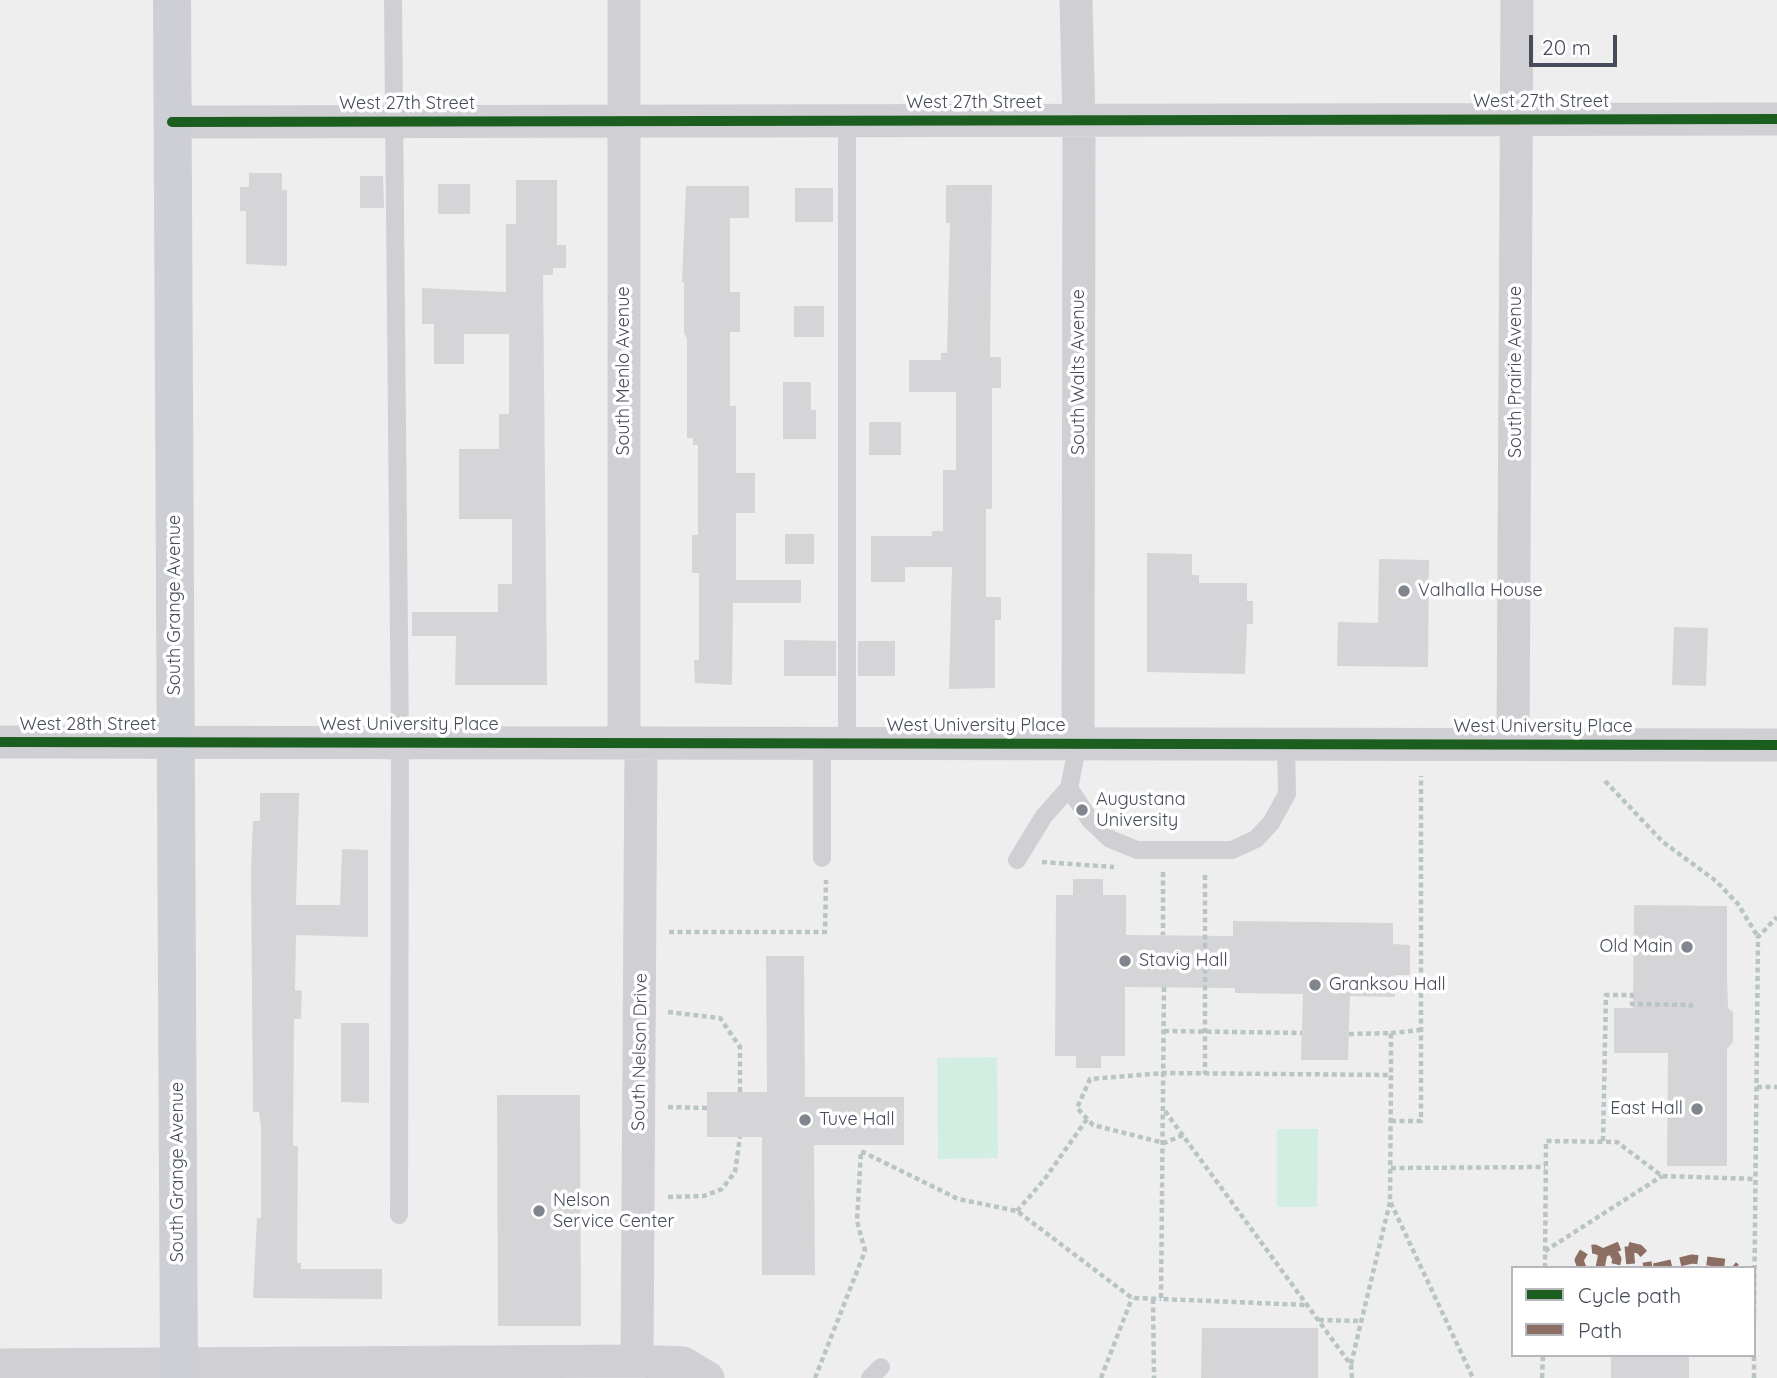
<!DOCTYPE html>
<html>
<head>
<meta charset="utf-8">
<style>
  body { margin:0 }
  #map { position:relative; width:1777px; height:1378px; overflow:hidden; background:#efeeee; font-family:Quicksand,sans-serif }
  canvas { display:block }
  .legend { position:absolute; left:1511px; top:1266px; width:245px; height:91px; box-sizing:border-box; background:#fff; border:2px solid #b5b7bd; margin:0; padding:9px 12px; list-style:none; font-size:21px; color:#464c5a }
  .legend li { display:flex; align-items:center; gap:14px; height:35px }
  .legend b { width:35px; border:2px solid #b5b7bd }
  .scale { position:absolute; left:1529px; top:35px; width:88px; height:32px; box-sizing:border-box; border:4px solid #464c5a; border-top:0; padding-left:9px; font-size:21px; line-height:24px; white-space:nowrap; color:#464c5a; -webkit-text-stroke:5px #fff; paint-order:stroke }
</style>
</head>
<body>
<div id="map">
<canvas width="1777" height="1378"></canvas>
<ul class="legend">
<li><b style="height:9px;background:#1b5e20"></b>Cycle path</li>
<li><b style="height:9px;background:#8d6e63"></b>Path</li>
</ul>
<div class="scale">20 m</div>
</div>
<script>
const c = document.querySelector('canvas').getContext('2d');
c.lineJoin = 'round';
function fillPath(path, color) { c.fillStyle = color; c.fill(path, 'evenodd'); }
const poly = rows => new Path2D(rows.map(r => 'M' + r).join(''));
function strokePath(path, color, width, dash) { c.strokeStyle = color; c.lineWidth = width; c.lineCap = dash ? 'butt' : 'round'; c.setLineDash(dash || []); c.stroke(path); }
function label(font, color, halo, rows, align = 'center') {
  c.font = font + ' Quicksand,sans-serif'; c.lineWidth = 7; c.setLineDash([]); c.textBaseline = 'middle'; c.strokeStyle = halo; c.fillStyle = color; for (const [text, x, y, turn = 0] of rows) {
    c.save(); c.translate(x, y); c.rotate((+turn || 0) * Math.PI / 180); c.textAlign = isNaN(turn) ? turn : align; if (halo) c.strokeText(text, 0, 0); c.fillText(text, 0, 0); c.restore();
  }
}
fillPath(poly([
  [997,1057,998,1158,938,1159,937,1058],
  [1277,1129,1318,1129,1317,1207,1277,1207]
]), '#d2eee2');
fillPath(poly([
  [249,173,282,173,282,190,287,190,287,266,246,264,246,211,240,211,240,187,249,187],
  [360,176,383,176,384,208,360,208],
  [516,180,557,180,557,245,566,245,566,268,553,268,553,275,543,275,547,685,455,685,456,636,412,636,412,612,498,612,498,584,512,584,512,519,459,519,459,449,499,449,499,414,509,414,509,334,464,334,464,364,434,364,434,324,422,324,422,288,506,292,506,224,516,224],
  [438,184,470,184,470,214,438,214],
  [946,185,992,185,990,357,1001,357,1001,388,992,388,992,509,986,509,986,597,1001,597,1001,620,995,620,995,688,949,689,952,567,905,567,905,582,871,582,871,536,932,536,932,531,943,531,943,470,956,470,956,392,909,392,909,360,941,360,941,353,947,353,950,223,946,223],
  [686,186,749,186,749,218,730,218,730,292,740,292,740,332,730,332,730,406,736,406,736,473,755,473,755,513,736,513,736,580,801,580,801,603,733,603,732,685,695,683,694,660,699,660,699,573,692,573,692,535,698,535,698,445,693,445,693,438,687,438,687,339,684,332,684,282,682,282],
  [795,188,833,188,833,222,795,222],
  [794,306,824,306,824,337,794,337],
  [783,382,811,382,811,410,816,410,816,439,783,439],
  [869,422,901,422,901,455,869,455],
  [785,534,814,534,814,564,785,564],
  [1147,553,1192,554,1192,575,1199,575,1199,583,1247,583,1247,601,1253,601,1253,624,1247,624,1245,674,1147,672],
  [1379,559,1429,560,1428,667,1337,666,1338,622,1378,623],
  [1674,627,1708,628,1706,686,1672,685],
  [784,640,836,641,836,676,784,676],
  [858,641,895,641,895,676,858,676],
  [260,793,299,793,296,905,340,905,342,849,368,850,368,937,296,935,295,990,302,991,301,1019,294,1019,293,1146,298,1146,297,1263,301,1263,301,1269,382,1269,382,1299,253,1298,257,1218,261,1218,261,1127,259,1112,253,1112,251,869,253,821,260,821],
  [1073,879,1103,879,1103,895,1126,895,1126,935,1233,936,1233,921,1393,923,1393,944,1410,945,1410,975,1395,975,1395,997,1350,996,1348,1060,1301,1060,1303,994,1235,993,1235,988,1125,987,1125,1056,1101,1056,1101,1068,1076,1068,1076,1056,1055,1056,1056,895,1073,895],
  [1634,905,1727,906,1727,978,1728,1008,1733,1012,1733,1042,1727,1049,1727,1166,1667,1166,1668,1053,1614,1053,1614,1008,1633,1008],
  [766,956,804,956,805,1097,904,1097,904,1145,814,1145,815,1275,762,1275,762,1137,707,1137,707,1092,767,1092],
  [341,1023,369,1023,369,1103,341,1102],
  [497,1095,580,1095,581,1326,498,1326],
  [1202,1328,1318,1328,1318,1378,1201,1378],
  [1611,1355,1689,1355,1689,1378,1611,1378]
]), '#d5d5d7');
strokePath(poly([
  [1605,781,1663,842,1716,881,1738,904,1758,937],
  [1042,862,1114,867],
  [1163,872,1163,935],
  [1205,875,1205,1074],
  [669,932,825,932,826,880],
  [1599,941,1633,941],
  [1164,987,1161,1299,1307,1305],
  [668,1012,720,1018,740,1047,740,1092],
  [1164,1031,1302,1033],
  [1391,1033,1421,1030],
  [1349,1034,1391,1033,1391,1075],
  [1757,1087,1777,1087],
  [668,1107,707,1108],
  [1165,1111,1351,1365,1352,1378],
  [1391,1121,1421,1121,1421,776],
  [1183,1135,1164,1143,1093,1125,1077,1108,1090,1079,1164,1073,1391,1075,1390,1201,1473,1378],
  [1603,1141,1606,995,1632,995,1632,1004,1691,1005,1690,1009],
  [1391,1168,1545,1167],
  [668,1197,704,1196,722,1189,735,1172,740,1137],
  [1017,1211,1044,1180,1087,1119],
  [1545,1251,1662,1176],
  [1545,1268,1546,1141,1617,1142,1662,1176,1756,1179],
  [1153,1299,1154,1378],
  [1319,1320,1361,1321],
  [1754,1321,1758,937,1777,917],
  [1351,1364,1390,1202],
  [815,1378,865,1251,857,1221,861,1151,958,1199,1017,1211,1132,1298,1161,1299],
  [1101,1378,1132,1298],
  [1542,1378,1543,1355],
  [1754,1378,1754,1355]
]), '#b9c5c4', 4.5, [5, 3.5]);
strokePath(poly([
  [393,0,400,743,399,1215],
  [847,121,847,743],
  [822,743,822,858],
  [1078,744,1069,788,1090,820,1110,839,1137,850,1232,850,1256,839,1271,823,1287,794,1286,744],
  [1017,860,1044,816,1069,788],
  [870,1378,881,1367]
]), '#d0d0d4', 18);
strokePath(poly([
  [624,0,624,743],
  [1076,0,1079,121,1078,744],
  [172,122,1777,119],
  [0,742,1777,745],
  [1513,744,1517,0],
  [637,1361,641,743],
  [0,1365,637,1361,683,1363,708,1378]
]), '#d0d0d4', 33);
strokePath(poly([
  [172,0,179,1378]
]), '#cecfd4', 38);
strokePath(poly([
  [1629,1246,1631,1268],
  [1611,1248,1617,1259,1615,1268],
  [1603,1253,1622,1245,1639,1249,1646,1256,1648,1268],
  [1582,1268,1579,1260,1585,1250,1595,1249,1603,1253],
  [1600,1268,1603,1253],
  [1654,1268,1692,1259,1731,1264,1736,1268],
  [1754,1271,1755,1271]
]), '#8d6e63', 9, [18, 9]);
strokePath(poly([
  [172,122,1777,119],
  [0,742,1777,745]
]), '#1b5e20', 10);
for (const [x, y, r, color] of [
  [1404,591,7,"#81858e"],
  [1082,810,7,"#81858e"],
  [1687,947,7,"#81858e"],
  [1125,961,7,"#81858e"],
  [1315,985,7,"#81858e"],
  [1697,1109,7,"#81858e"],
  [805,1120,7,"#81858e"],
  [539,1211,7,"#81858e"]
]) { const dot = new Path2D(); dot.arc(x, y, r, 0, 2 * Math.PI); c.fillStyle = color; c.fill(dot); strokePath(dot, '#fff', 2.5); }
label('18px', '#464c5a', '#fff', [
  ["West 27th Street",1541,102],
  ["West 27th Street",974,103],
  ["West 27th Street",407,104],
  ["South Menlo Avenue",624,371,-90],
  ["South Walts Avenue",1079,372,-90],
  ["South Prairie Avenue",1516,372,-90],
  ["South Grange Avenue",175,605,-90],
  ["West 28th Street",88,725],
  ["West University Place",409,725],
  ["West University Place",976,726],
  ["West University Place",1543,727],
  ["South Nelson Drive",640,1052,-89],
  ["South Grange Avenue",178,1172,-90]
]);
label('18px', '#464c5a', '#fff', [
  ["Valhalla House",1418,591],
  ["Augustana",1096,800],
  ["University",1096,821],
  ["Old Main",1673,947,"right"],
  ["Stavig Hall",1139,961],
  ["Granksou Hall",1329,985],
  ["East Hall",1683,1109,"right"],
  ["Tuve Hall",819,1120],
  ["Nelson",553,1201],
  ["Service Center",553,1222]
], 'left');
</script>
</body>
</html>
